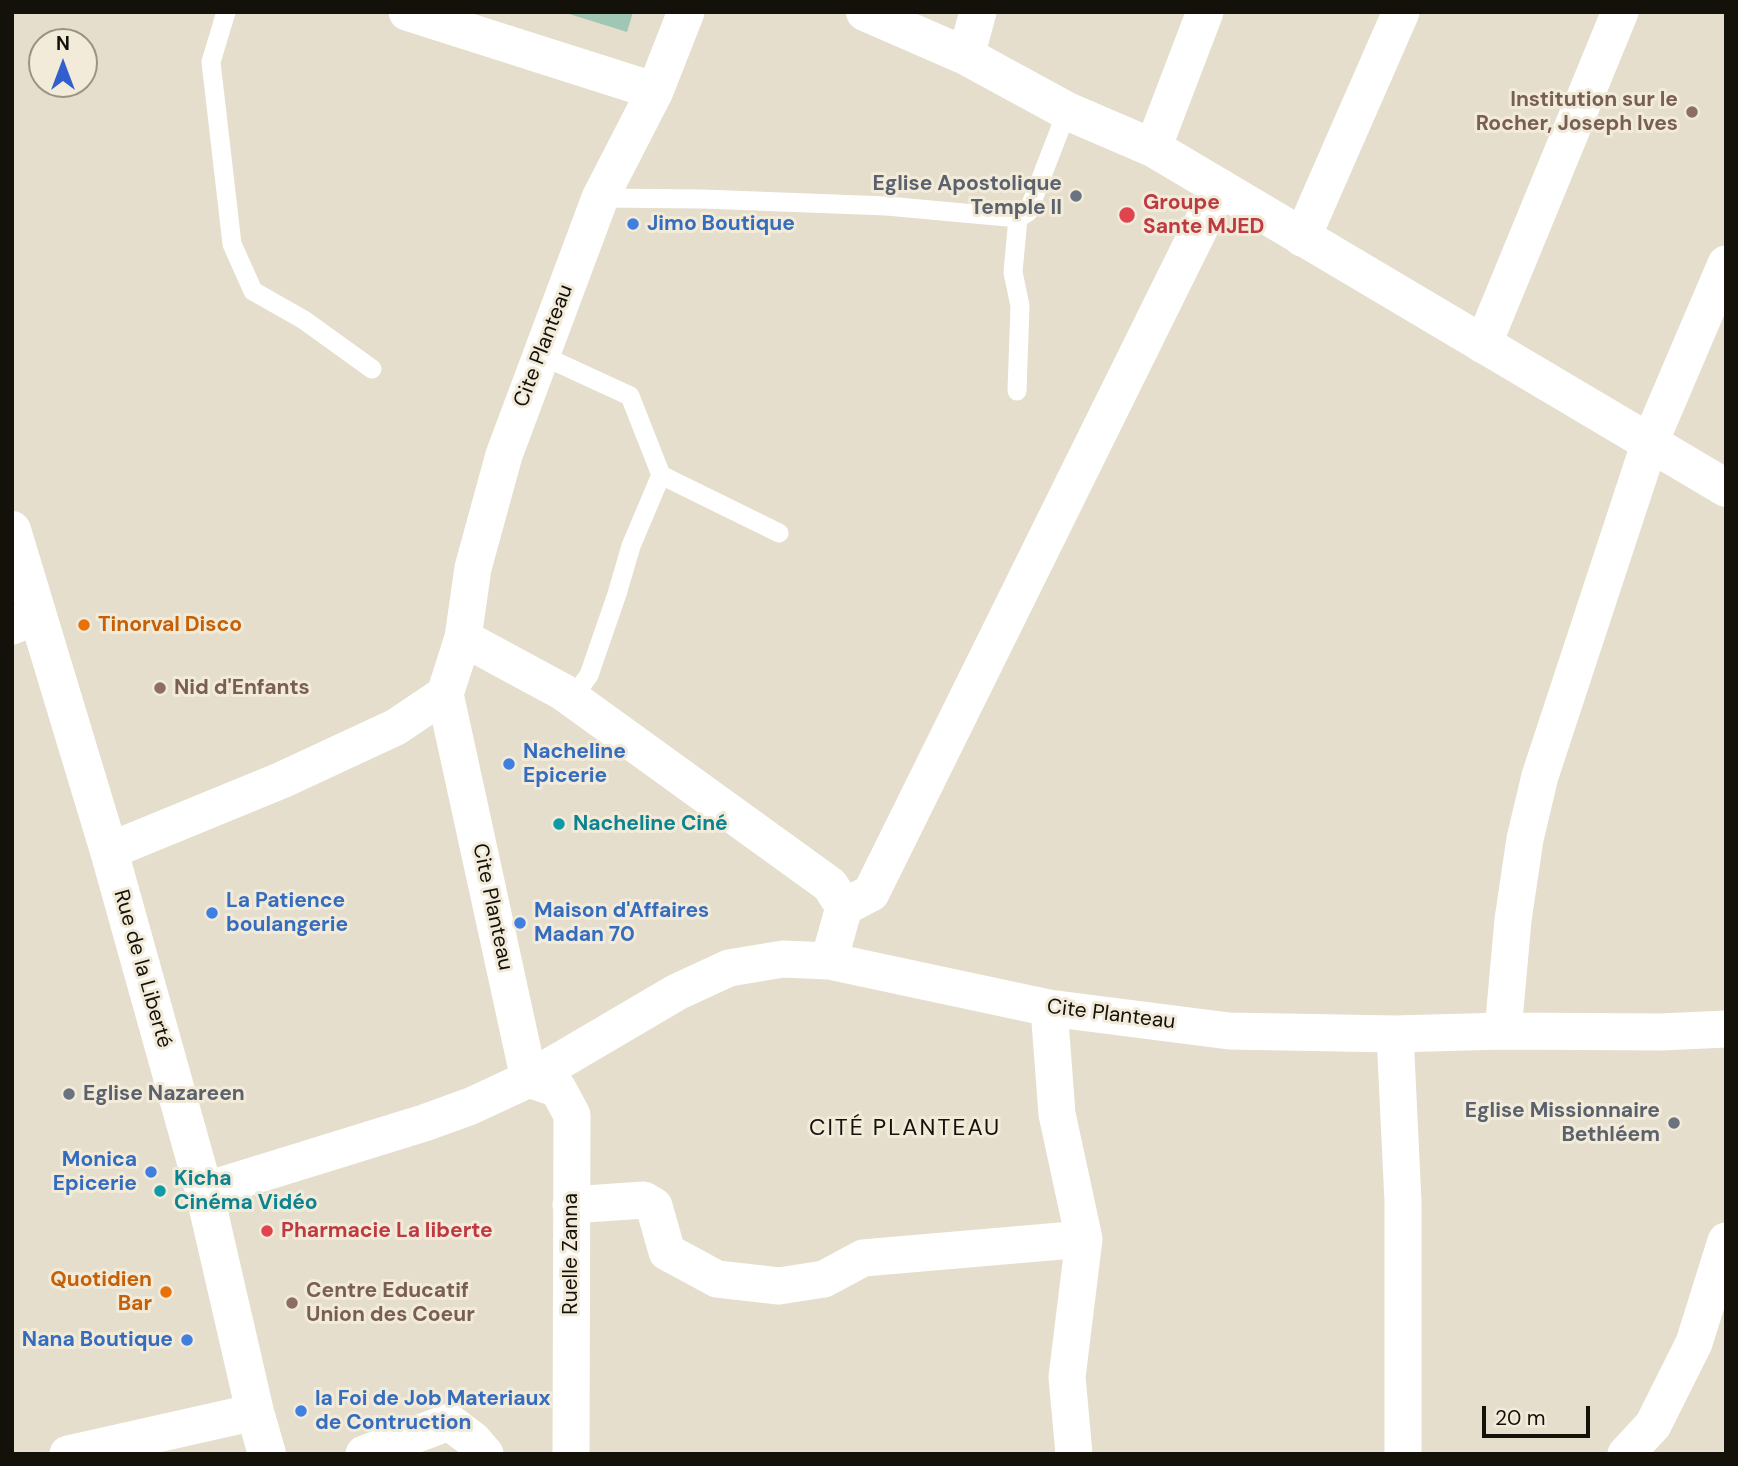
<!DOCTYPE html>
<html>
<head>
<meta charset="utf-8">
<style>
  body { margin:0 }
  #map { position:relative; width:1738px; height:1466px; overflow:hidden; background:#e5decc; font-family:"DM Sans",sans-serif }
  canvas { display:block }
  .frame { position:absolute; inset:0; border:14px solid #13110a; pointer-events:none }
  .north { position:absolute; left:28px; top:28px; width:70px; height:70px; box-sizing:border-box; background:#f2ebd9; border:2px solid #999486; border-radius:50%; rotate:0deg; font-size:19px; font-weight:700; line-height:28px; text-align:center; color:#13110a }
  .north::after { content:''; display:block; margin:auto; width:24px; height:32px; background:#325ece; clip-path:polygon(50% 0,100% 100%,50% 72%,0 100%) }
  .scale { position:absolute; left:1482px; top:1406px; width:108px; height:32px; box-sizing:border-box; border:4px solid #13110a; border-top:0; padding-left:9px; font-size:21px; line-height:24px; white-space:nowrap; color:#13110a; -webkit-text-stroke:5px #f2ebd9; paint-order:stroke }
</style>
</head>
<body>
<div id="map">
<canvas width="1738" height="1466"></canvas>
<div class="frame"></div>
<div class="north">N</div>
<div class="scale">20 m</div>
</div>
<script>
const c = document.querySelector('canvas').getContext('2d');
c.lineJoin = 'round';
function fillPath(path, color) { c.fillStyle = color; c.fill(path, 'evenodd'); }
const poly = rows => new Path2D(rows.map(r => 'M' + r).join(''));
function strokePath(path, color, width, dash) { c.strokeStyle = color; c.lineWidth = width; c.lineCap = dash ? 'butt' : 'round'; c.setLineDash(dash || []); c.stroke(path); }
function label(font, color, halo, rows, align = 'center') {
  c.font = font + ' "DM Sans",sans-serif'; c.lineWidth = 6; c.setLineDash([]); c.textBaseline = 'middle'; c.strokeStyle = halo; c.fillStyle = color; for (const [text, x, y, turn = 0] of rows) {
    c.save(); c.translate(x, y); c.rotate((+turn || 0) * Math.PI / 180); c.textAlign = isNaN(turn) ? turn : align; if (halo) c.strokeText(text, 0, 0); c.fillText(text, 0, 0); c.restore();
  }
}
fillPath(poly([
  [563,12,633,12,627,32]
]), '#9fc7b3');
strokePath(poly([
  [226,12,211,62,232,244,253,291,304,320,372,369],
  [600,198,703,199,887,206,1018,218,1028,212,1067,111],
  [541,355,630,396,661,475,631,546,617,594,589,675,572,699],
  [1017,391,1020,306,1013,272,1018,218],
  [661,475,779,533]
]), '#fff', 19);
strokePath(poly([
  [407,12,655,91],
  [966,56,978,12],
  [1153,148,1205,12],
  [1302,238,1401,12],
  [1483,345,1620,12],
  [12,626,37,616],
  [463,638,563,692,830,885,844,907,829,961],
  [109,851,282,780,396,727,445,694],
  [844,907,871,893,1220,187],
  [1049,1008,1057,1114,1084,1239,1067,1377,1074,1454],
  [1503,1031,1513,920,1525,839,1540,776,1650,442,1726,264],
  [1395,1034,1403,1202,1403,1454],
  [204,1191,424,1123,471,1106,529,1079,677,992,729,968,783,959,829,961,1049,1008,1229,1031,1395,1034,1503,1031,1661,1032,1726,1029],
  [571,1205,644,1200,654,1206,667,1252,717,1279,779,1286,824,1279,863,1258,1084,1239],
  [68,1454,255,1412],
  [364,1454,449,1422,473,1440,485,1454],
  [571,1454,572,1115,558,1089,529,1079,445,694,463,638,473,568,504,455,600,198,655,91,686,12],
  [1626,1454,1653,1425,1694,1343,1726,1241]
]), '#fff', 37);
strokePath(poly([
  [865,12,966,56,1067,111,1153,148,1726,488],
  [12,530,109,851,204,1191,255,1412,267,1454]
]), '#fff', 38);
for (const [x, y, r, color] of [
  [1692,112,7,"#8d6e63"],
  [1076,196,7,"#6b7280"],
  [1127,215,9,"#e0444e"],
  [633,224,7,"#3f7fe0"],
  [84,625,7,"#e8710a"],
  [160,688,7,"#8d6e63"],
  [509,764,7,"#3f7fe0"],
  [559,824,7,"#0f9aa8"],
  [212,913,7,"#3f7fe0"],
  [520,923,7,"#3f7fe0"],
  [69,1094,7,"#6b7280"],
  [1674,1123,7,"#6b7280"],
  [151,1172,7,"#3f7fe0"],
  [160,1191,7,"#0f9aa8"],
  [267,1231,7,"#e0444e"],
  [166,1292,7,"#e8710a"],
  [292,1303,7,"#8d6e63"],
  [187,1340,7,"#3f7fe0"],
  [301,1411,7,"#3f7fe0"]
]) { const dot = new Path2D(); dot.arc(x, y, r, 0, 2 * Math.PI); c.fillStyle = color; c.fill(dot); strokePath(dot, '#f2ebd9', 2.5); }
label('bold 21px', '#785e54', '#f2ebd9', [
  ["Institution sur le",1678,100,"right"],
  ["Rocher, Joseph Ives",1678,124,"right"],
  ["Nid d'Enfants",174,688],
  ["Centre Educatif",306,1291],
  ["Union des Coeur",306,1315]
], 'left');
label('bold 21px', '#5b616d', '#f2ebd9', [
  ["Eglise Apostolique",1062,184],
  ["Temple II",1062,208],
  ["Eglise Nazareen",83,1094,"left"],
  ["Eglise Missionnaire",1660,1111],
  ["Bethléem",1660,1135]
], 'right');
label('bold 21px', '#be3a42', '#f2ebd9', [
  ["Groupe",1143,203],
  ["Sante MJED",1143,227],
  ["Pharmacie La liberte",281,1231]
], 'left');
label('bold 21px', '#366cbe', '#f2ebd9', [
  ["Jimo Boutique",647,224],
  ["Nacheline",523,752],
  ["Epicerie",523,776],
  ["La Patience",226,901],
  ["boulangerie",226,925],
  ["Maison d'Affaires",534,911],
  ["Madan 70",534,935],
  ["Monica",137,1160,"right"],
  ["Epicerie",137,1184,"right"],
  ["Nana Boutique",173,1340,"right"],
  ["la Foi de Job Materiaux",315,1399],
  ["de Contruction",315,1423]
], 'left');
label('21px', '#13110a', '#f2ebd9', [
  ["Cite Planteau",544,346,-69],
  ["Cite Planteau",492,907,78],
  ["Rue de la Liberté",142,969,74],
  ["Cite Planteau",1111,1015,7],
  ["Ruelle Zanna",571,1254,-90]
]);
label('bold 21px', '#c56008', '#f2ebd9', [
  ["Tinorval Disco",98,625],
  ["Quotidien",152,1280,"right"],
  ["Bar",152,1304,"right"]
], 'left');
label('bold 21px', '#0d838f', '#f2ebd9', [
  ["Nacheline Ciné",573,824],
  ["Kicha",174,1179],
  ["Cinéma Vidéo",174,1203]
], 'left');
c.letterSpacing = '2px';
label('23px', '#13110a', '#f2ebd9', [
  ["CITÉ PLANTEAU",905,1129]
]);
c.letterSpacing = '0px';
</script>
</body>
</html>
